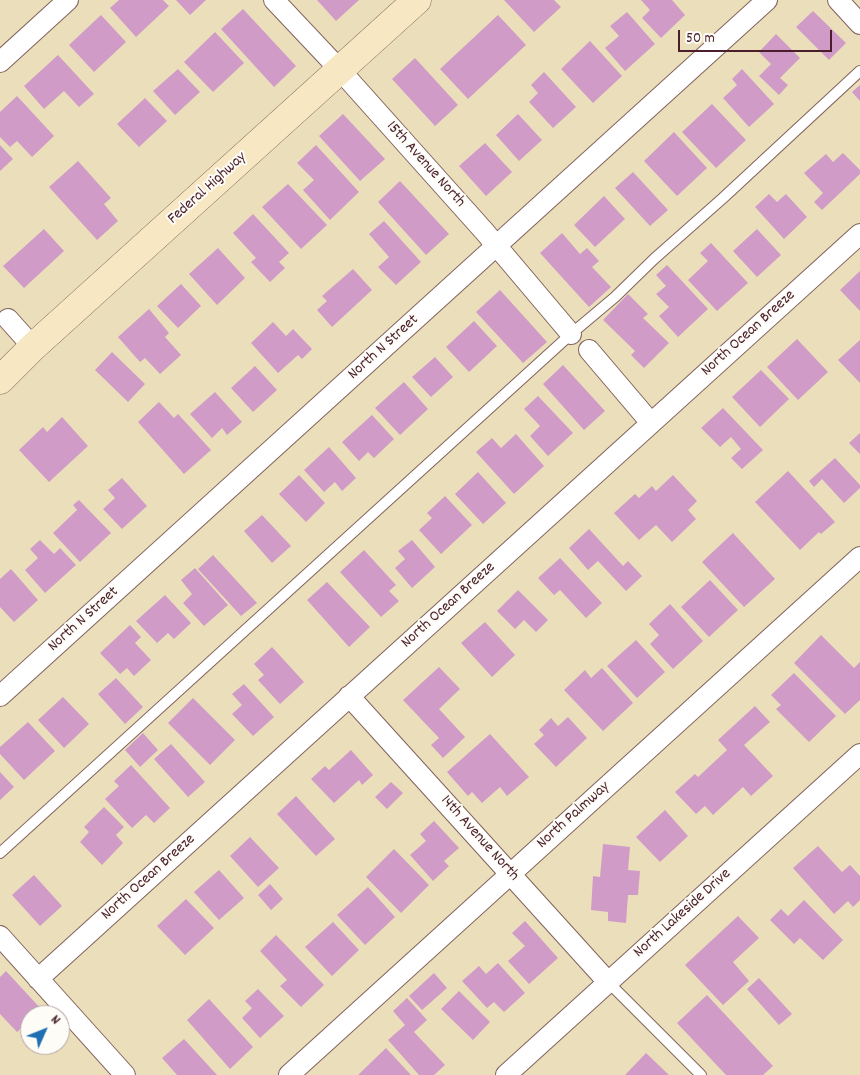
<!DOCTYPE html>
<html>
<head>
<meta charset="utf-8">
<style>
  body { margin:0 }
  #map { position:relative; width:860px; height:1075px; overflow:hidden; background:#eadfba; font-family:Dekko,sans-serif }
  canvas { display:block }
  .north { position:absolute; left:20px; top:1005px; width:50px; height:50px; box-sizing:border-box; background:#fdfcf7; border:1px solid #b5a4a5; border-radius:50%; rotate:46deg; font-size:14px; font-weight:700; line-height:20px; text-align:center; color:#4a1f2b }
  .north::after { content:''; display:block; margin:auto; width:18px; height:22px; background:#1f6fb2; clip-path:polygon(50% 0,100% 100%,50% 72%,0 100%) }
  .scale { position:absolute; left:678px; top:30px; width:154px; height:22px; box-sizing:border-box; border:2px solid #4a1f2b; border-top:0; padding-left:6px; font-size:15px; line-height:18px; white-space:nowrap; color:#4a1f2b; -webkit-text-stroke:4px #fdfcf7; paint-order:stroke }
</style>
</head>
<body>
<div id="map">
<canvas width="860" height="1075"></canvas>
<div class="north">N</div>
<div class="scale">50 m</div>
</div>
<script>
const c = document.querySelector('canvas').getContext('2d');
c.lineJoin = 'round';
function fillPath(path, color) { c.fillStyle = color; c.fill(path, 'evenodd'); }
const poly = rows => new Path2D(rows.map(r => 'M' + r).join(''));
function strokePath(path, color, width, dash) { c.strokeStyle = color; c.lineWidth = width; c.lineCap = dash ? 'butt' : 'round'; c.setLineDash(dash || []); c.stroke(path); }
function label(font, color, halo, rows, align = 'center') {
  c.font = font + ' Dekko,sans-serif'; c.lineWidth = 4; c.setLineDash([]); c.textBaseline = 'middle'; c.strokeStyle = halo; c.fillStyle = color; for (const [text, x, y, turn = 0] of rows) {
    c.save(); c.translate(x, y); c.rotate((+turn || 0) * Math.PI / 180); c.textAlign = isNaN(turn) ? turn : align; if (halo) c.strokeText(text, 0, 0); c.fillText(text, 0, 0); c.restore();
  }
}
fillPath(poly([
  [119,0,163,0,169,6,136,37,110,8],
  [176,0,206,0,190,15],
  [317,0,359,0,336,21],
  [504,0,554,0,561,7,534,32],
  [641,0,672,0,685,15,661,38,642,18,650,10],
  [243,9,296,66,274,87,221,29],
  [813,11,846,43,829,60,796,27],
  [627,12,655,44,625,71,605,48,619,36,610,26],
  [101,15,126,42,94,72,69,45],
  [498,15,526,45,468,99,440,69],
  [215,32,244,63,213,92,184,62],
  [776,34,800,58,780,78,788,85,779,95,759,76,771,64,759,52],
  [590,41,622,76,593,103,561,69],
  [58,55,94,94,79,107,64,91,44,109,24,86],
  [415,58,458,105,435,126,392,79],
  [178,69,200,92,175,115,153,91],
  [742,69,774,104,749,127,723,98,737,85,732,79],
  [544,72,576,107,553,128,529,102,538,93,531,85],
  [860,85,860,101,852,92],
  [17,96,54,136,32,157,17,141,10,147,0,137,0,112],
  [145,98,167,121,139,147,117,124],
  [712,104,746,140,716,168,682,132],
  [343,114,385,159,360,181,319,136],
  [518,114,542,140,519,161,496,135],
  [674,132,707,168,677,196,644,161],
  [485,143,512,172,486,196,459,166],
  [0,145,13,159,0,171],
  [316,145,359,192,330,220,303,190,314,180,297,163],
  [843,153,860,170,860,174,822,210,814,202,823,193,804,173,826,154,833,162],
  [78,161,111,198,104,204,118,221,97,240,49,187],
  [633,172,668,210,650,226,615,188],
  [400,181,449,234,426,255,378,202],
  [288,184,327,225,301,249,262,207],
  [769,194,777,202,786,194,807,217,784,239,755,207],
  [604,196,625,219,595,247,574,225],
  [253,214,289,253,279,262,285,268,270,282,251,262,256,258,233,233],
  [384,221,421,262,396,285,378,267,389,257,369,234],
  [44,229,64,251,24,288,3,266],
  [757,229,781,255,757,277,733,251],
  [562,233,580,254,587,248,599,261,592,267,611,287,589,307,540,253],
  [711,243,748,283,717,311,688,280,708,261,700,253],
  [218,248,245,278,217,305,189,274],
  [667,265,708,309,678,337,659,316,669,307,656,294,666,286,656,275],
  [353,269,372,290,332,327,317,310,327,301,322,296],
  [860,271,860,311,840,290],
  [181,284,201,306,178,328,157,306],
  [500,290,547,342,523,363,476,312],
  [628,294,648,314,643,318,669,343,644,368,631,355,635,351,603,320],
  [149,309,169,333,165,337,181,355,160,374,145,358,140,362,118,337],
  [474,321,497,346,469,372,446,347],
  [273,322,286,336,293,329,312,349,302,359,298,355,278,373,251,343],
  [797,339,828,372,798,400,767,367],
  [860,340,860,383,838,360],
  [112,352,145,384,128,402,95,370],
  [435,357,453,377,431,397,412,377],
  [563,365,605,411,584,430,543,384],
  [255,366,277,390,253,412,231,388],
  [761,370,789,399,760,427,732,397],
  [404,382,428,409,400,435,375,408],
  [215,392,242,422,227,435,222,428,212,438,190,414],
  [538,396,573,433,548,456,530,436,540,426,524,409],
  [159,402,174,418,178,414,211,450,184,474,138,422],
  [723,408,763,450,742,469,731,458,741,449,731,437,720,447,701,428],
  [372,415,394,439,374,458,368,452,359,461,342,442],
  [62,417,88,446,49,482,19,450,43,427,47,432],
  [860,433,860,454,849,443],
  [516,434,544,466,514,494,476,452,492,438,501,448],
  [329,447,356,478,342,491,335,482,324,492,304,470],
  [835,458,860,485,860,488,844,503,822,479,814,487,809,481],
  [788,471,835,522,821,534,819,532,800,550,755,502],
  [478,472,506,503,483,524,455,494],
  [299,475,325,503,306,522,279,494],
  [673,475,697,501,688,510,696,519,672,542,656,525,639,540,614,513,635,494,639,498,652,486,656,491],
  [122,478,147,506,122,529,103,509,115,498,108,490],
  [445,496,472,525,441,554,419,530,432,518,427,513],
  [79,500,111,533,80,562,53,533,77,510,73,505],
  [262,515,291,546,272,563,244,531],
  [589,529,623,566,628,561,642,576,626,591,598,561,588,570,569,548],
  [733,533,775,579,744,607,702,562],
  [40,540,54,554,60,548,76,565,45,593,25,570,38,558,30,549],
  [412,540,435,567,412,588,395,568,405,559,398,551],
  [364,550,396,585,389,591,399,601,381,617,340,572],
  [213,555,257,603,241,616,198,569],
  [560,558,602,603,586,618,560,590,554,595,538,578],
  [195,568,228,605,204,626,183,603,192,594,181,580],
  [11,569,38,600,14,622,0,607,0,579],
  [710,580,738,610,709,637,681,607],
  [327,582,370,627,349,647,307,600],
  [518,590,548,620,536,632,524,620,515,629,497,611],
  [165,595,191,623,174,639,168,633,157,643,136,621],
  [670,604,703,641,673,669,650,644,659,635,649,624],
  [485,622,515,655,492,677,461,643],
  [130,625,141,637,135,643,151,660,134,676,127,668,120,674,100,653],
  [821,635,854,668,860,662,860,700,845,714,794,663],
  [636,640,665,672,637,698,607,666],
  [272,647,304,682,280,704,258,680,264,675,254,664],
  [439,667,460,689,439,709,465,737,443,758,431,745,439,738,403,700],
  [602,668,633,703,603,731,564,690,585,670,591,678],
  [794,673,836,716,809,742,776,709,781,705,771,695],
  [116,678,143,707,125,724,98,694],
  [244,684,274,717,253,736,232,714,242,705,232,694],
  [63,697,89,724,64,748,38,720],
  [193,698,235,740,210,765,168,723],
  [755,706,770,722,744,745,773,776,751,796,743,787,713,815,705,806,696,814,675,792,695,774,698,777,727,750,718,740],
  [568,717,587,738,556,767,534,744,544,735,539,730,551,718,558,726],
  [28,722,55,751,24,780,0,754,0,747],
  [143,733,158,750,140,767,125,750],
  [490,734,529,777,507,796,500,787,482,803,472,792,468,796,447,772],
  [171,744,205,782,188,797,154,759],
  [351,750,373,775,362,785,359,780,334,803,311,779,325,766,329,770],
  [131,765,170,808,154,823,146,815,132,828,105,799,119,786,114,781],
  [0,772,14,787,0,800],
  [391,782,403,793,387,809,375,797],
  [296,796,335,839,316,856,277,814],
  [104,807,124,827,116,835,123,843,102,865,80,842,89,832,84,827],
  [665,810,688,836,660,862,636,837],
  [434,821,459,848,444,861,449,866,433,881,410,855,426,841,420,834],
  [250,837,279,868,258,887,230,856],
  [603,844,630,847,628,870,640,871,638,895,628,895,626,923,608,921,608,912,591,910,593,876,600,877],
  [818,846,842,872,850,865,860,876,860,900,853,907,848,901,834,914,793,868],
  [394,849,429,885,401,913,366,877],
  [219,870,244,898,219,920,194,892],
  [34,875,62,906,40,926,12,895],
  [270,884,283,899,271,910,258,895],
  [368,887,395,917,365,945,337,915],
  [186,899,214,928,185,955,157,926],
  [804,900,843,940,823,960,800,938,794,944,770,920,781,909,788,916],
  [738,916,759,938,733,962,749,981,723,1005,685,965],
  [525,921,558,958,529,984,508,961,525,946,512,933],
  [333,922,359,950,332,976,305,947],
  [276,935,324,985,301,1007,280,986,287,980,260,951],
  [498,963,525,993,504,1012,494,1002,487,1008,462,981,479,966,486,974],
  [6,971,42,1010,36,1015,30,1015,30,1021,17,1032,0,1014,0,977],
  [434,973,447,988,422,1010,409,996],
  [759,978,792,1014,779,1025,747,989],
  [258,989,284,1016,260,1038,242,1018,252,1008,245,1001],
  [459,991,490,1022,473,1040,441,1009],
  [707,995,773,1066,763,1075,726,1075,677,1023],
  [407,998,427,1020,414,1032,445,1065,434,1075,419,1075,388,1040,405,1025,393,1011],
  [209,999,253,1047,230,1069,187,1020],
  [184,1039,217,1075,177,1075,162,1058],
  [386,1048,411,1075,358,1075],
  [646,1053,669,1075,625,1075]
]), '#d19bc7');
const service = poly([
  [0,853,571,334,615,297,654,259,723,198,860,71],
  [608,982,701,1075]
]);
const minor = poly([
  [274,0,340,70,484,231,571,334],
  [838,0,860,24],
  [0,62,68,0],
  [8,319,33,347],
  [589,350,651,423],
  [0,696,767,0],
  [349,696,608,982],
  [0,936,125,1075],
  [38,979,860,234],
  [289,1075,860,557],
  [506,1075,860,754]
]);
const secondary = poly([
  [0,380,33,347,417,0]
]);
strokePath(service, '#82625d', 12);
strokePath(minor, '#82625d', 22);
strokePath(secondary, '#82625d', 29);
strokePath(service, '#fff', 10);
strokePath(minor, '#fff', 20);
strokePath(secondary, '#f7e8c3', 28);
label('16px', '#4a1f2b', '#fdfcf7', [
  ["15th Avenue North",425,165,48],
  ["Federal Highway",208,189,-42],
  ["North Ocean Breeze",749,334,-42],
  ["North N Street",384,348,-42],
  ["North Ocean Breeze",449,606,-42],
  ["North N Street",84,620,-42],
  ["North Palmway",574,816,-42],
  ["14th Avenue North",479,839,48],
  ["North Ocean Breeze",149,878,-42],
  ["North Lakeside Drive",683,914,-42]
]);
</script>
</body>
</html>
